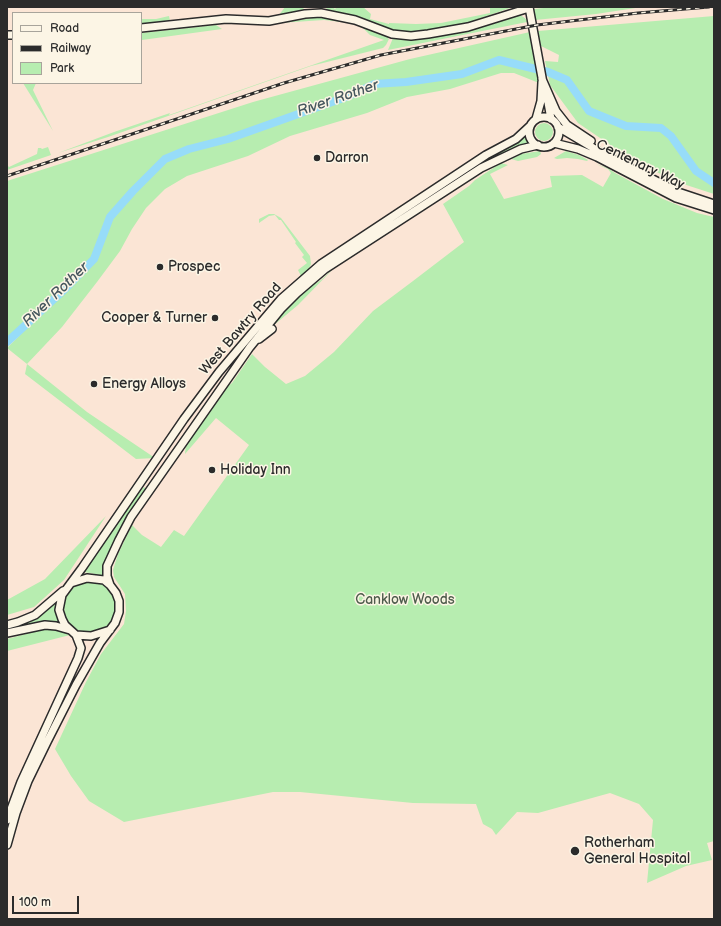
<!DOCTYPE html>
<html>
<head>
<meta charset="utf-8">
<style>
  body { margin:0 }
  #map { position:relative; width:721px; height:926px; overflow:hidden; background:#fbe5d5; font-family:"Balsamiq Sans",sans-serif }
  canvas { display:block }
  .frame { position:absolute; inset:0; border:8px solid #2b2b2b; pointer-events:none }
  .legend { position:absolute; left:12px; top:12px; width:130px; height:72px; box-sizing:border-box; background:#fcf5e5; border:1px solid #a8a49b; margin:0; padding:5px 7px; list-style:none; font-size:12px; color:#2b2b2b }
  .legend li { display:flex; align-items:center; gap:8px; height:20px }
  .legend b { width:20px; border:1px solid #a8a49b }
  .scale { position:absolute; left:12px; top:896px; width:67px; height:18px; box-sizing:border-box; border:2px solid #2b2b2b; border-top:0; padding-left:5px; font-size:12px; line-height:14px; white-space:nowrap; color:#2b2b2b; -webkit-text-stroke:3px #fcf5e5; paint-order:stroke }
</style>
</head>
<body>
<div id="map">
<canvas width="721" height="926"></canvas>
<div class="frame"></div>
<ul class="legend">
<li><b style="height:5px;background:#fcf5e5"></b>Road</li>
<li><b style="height:5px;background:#2b2b2b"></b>Railway</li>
<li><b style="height:11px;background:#b7edb0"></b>Park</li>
</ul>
<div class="scale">100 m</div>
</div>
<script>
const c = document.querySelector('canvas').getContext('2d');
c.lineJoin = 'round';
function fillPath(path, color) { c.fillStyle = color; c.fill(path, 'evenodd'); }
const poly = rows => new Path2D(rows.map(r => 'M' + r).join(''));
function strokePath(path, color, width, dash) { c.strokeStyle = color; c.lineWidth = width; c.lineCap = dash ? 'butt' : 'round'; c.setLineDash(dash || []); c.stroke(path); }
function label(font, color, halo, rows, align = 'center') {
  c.font = font + ' "Balsamiq Sans",sans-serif'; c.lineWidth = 3; c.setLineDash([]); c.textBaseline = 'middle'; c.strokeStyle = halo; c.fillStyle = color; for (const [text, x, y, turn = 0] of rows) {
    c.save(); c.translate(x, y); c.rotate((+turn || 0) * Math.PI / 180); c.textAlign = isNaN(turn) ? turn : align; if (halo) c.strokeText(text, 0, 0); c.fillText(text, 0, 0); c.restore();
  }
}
fillPath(poly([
  [285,7,301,7,306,10,279,15],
  [325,7,332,7,335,9,337,7,363,7,371,14,370,19,389,24,389,23,416,24,441,23,490,13,490,7,513,7,458,26,412,33,395,31,386,29,358,16,328,10],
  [553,7,642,7,596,14,535,20,534,9],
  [519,14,526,19,527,22,388,50,393,38,427,38,493,24],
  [169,16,170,21,141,24,141,19,156,19],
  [714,16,714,194,674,181,628,157,578,123,550,85,545,61,558,62,559,55,541,46,538,31],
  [319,17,353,22,389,36,388,39,389,39,386,45,383,48,311,66,108,137,58,153,114,132,170,113,169,115,384,40,370,35,361,26,351,23,324,20,279,23],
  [216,25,222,29,142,40,141,37,141,33],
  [530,32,539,83,514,73,501,73,450,89,407,97,367,113,290,136,248,156,187,176,165,189,146,208,132,229,120,251,97,282,62,327,27,364,87,412,155,458,136,459,25,374,27,364,7,348,28,327,7,344,7,181,253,102,410,59],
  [23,83,36,83,33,90,53,131],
  '535 132a9 9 0 1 1 18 0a9 9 0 1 1-18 0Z',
  [526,135,530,144,495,159,494,156,512,146],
  [48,147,51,155,7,170,7,165,9,167,37,154,38,148,41,148,42,149],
  [540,151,541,154,537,157,518,161,511,159,521,154],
  [566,151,579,155,588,160,587,161,578,159,567,158,557,159,554,158],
  [501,163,508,165,490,174,504,199,552,187,550,176,582,175,603,187,611,173,608,169,596,164,608,168,615,173,663,199,697,213,714,217,714,841,707,843,712,860,686,866,647,883,653,820,639,804,610,793,538,813,517,812,496,835,492,829,483,824,476,804,413,803,300,792,273,792,124,822,89,801,71,776,55,749,86,682,101,654,124,624,126,611,125,594,114,577,113,570,118,554,132,525,142,535,161,547,174,530,184,536,249,445,216,418,185,454,186,442,224,389,232,383,252,354,265,367,286,384,305,376,334,352,373,311,413,281,464,242,443,204,469,186,475,180],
  [269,214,274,214,281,218,310,256,311,264,308,271,301,276,298,270,307,263,302,257,304,255,295,243,296,242,281,220,279,220,275,215,269,216,259,223,259,219],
  [337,265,298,305,268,330,302,292,321,280],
  [144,487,146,489,130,513,104,576,95,574,84,572,132,501],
  [106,516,64,580,34,607,7,615,7,600,45,579],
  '64 607a26 26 0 1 1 52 0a26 26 0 1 1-52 0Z',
  [56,600,56,612,60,623,49,622,23,626,22,625,46,611],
  [45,629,59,631,70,635,7,651,7,639]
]), '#b7edb0');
strokePath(poly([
  [7,342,66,288,94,259,110,217,133,191,165,159,189,149,228,139,349,96,374,84,406,82,462,74,499,60,548,72,567,80,589,111,626,126,661,128,671,136,696,171,714,183]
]), '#97dcf9', 8);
const major = poly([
  [529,7,543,83],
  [141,28,226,19,269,21,305,14,321,13,355,20,392,34,411,36,428,34,468,27,529,8],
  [7,35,13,35],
  [542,79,556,111,567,125,591,141],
  [547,97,551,119],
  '529 132a15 15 0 1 1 30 0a15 15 0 1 1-30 0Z',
  [536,119,541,101,542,82],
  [558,127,600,152,678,192,714,204],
  [554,143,578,149,597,157,676,198,714,210],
  [259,339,272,329],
  [110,585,107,576,107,566,119,540,131,517,250,347,281,309,297,293,325,269,481,168,521,149,538,145],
  [7,625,18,622,35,615,63,591],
  [110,630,91,636,76,635,65,625,62,619,59,610,62,595,82,568,184,419,219,372,281,299,321,264,486,155,516,139,530,126],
  [7,633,45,625,56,626,70,630],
  [7,820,21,782,78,658,81,648,76,635],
  [7,845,16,813,28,781,47,742,76,685,100,643,115,623,119,612,119,601,116,593,110,585,104,580,87,578,71,583]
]);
strokePath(major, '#2b2b2b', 10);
strokePath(major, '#fcf5e5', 7);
const rail = poly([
  [7,176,284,83,381,55,537,25,638,13,709,7]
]);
strokePath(rail, '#2b2b2b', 3);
strokePath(rail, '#fcf5e5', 1.5, [4.5]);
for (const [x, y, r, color] of [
  [317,158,4,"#2b2b2b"],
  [160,267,4,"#2b2b2b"],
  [215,318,4,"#2b2b2b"],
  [94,384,4,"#2b2b2b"],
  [212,470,4,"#2b2b2b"],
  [575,851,5,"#2b2b2b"]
]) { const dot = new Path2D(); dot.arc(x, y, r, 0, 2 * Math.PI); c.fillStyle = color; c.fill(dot); strokePath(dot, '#fcf5e5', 1.5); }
label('14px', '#2b2b2b', '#fcf5e5', [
  ["Darron",325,158],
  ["Prospec",168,267],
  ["Cooper & Turner",207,318,"right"],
  ["Energy Alloys",102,384],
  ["Holiday Inn",220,470],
  ["Rotherham",584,843],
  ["General Hospital",584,859]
], 'left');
label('14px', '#2b2b2b', '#fcf5e5', [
  ["Centenary Way",640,165,26],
  ["West Bawtry Road",241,329,-49]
]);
label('14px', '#4e5c4c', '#fcf5e5', [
  ["Canklow Woods",405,600]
]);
label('italic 15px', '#46575e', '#fcf5e5', [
  ["River Rother",338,99,-19],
  ["River Rother",56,295,-44]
]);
</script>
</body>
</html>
